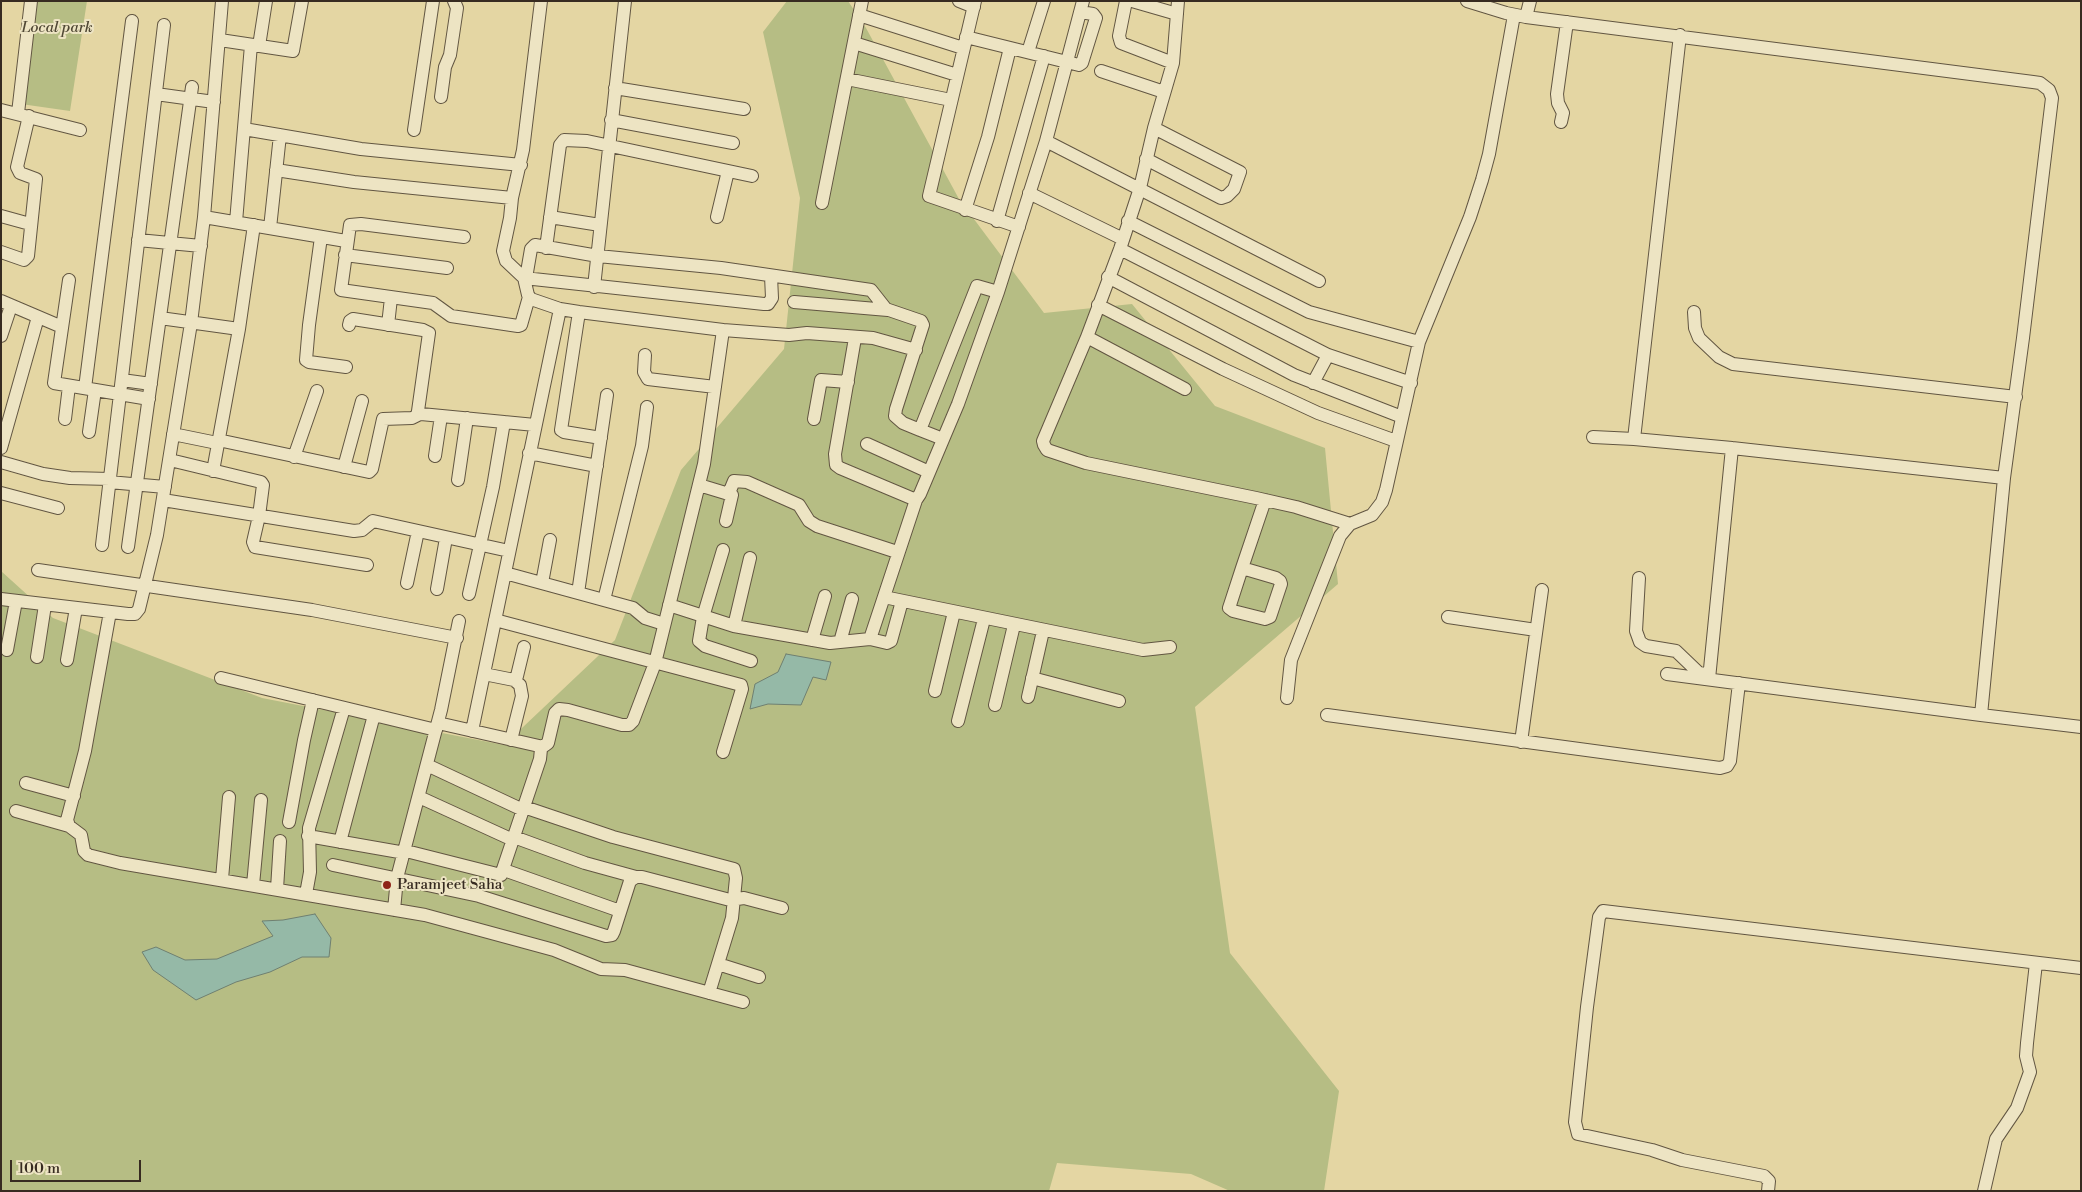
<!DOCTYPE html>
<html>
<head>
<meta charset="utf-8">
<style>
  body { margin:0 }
  #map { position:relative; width:2082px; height:1192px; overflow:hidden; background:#e4d6a3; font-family:"Libre Bodoni",serif }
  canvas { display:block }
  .frame { position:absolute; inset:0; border:2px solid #372b21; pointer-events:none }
  .scale { position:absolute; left:10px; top:1160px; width:131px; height:22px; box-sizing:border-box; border:2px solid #372b21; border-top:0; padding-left:6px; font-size:15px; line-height:18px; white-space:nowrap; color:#372b21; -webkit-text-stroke:4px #ede4c3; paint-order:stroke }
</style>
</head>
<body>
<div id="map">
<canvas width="2082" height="1192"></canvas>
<div class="frame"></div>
<div class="scale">100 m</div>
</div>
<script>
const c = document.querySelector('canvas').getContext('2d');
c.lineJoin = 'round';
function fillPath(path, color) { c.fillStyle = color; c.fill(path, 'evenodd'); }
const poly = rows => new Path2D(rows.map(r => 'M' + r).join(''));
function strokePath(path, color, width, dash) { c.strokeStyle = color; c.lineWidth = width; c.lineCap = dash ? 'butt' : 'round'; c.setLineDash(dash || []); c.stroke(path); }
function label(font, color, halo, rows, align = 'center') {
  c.font = font + ' "Libre Bodoni",serif'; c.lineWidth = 4; c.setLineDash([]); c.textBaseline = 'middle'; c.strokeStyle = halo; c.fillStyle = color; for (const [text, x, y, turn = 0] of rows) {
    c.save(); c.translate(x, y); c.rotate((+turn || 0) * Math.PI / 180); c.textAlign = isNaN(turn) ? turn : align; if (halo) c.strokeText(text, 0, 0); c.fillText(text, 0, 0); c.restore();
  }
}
fillPath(poly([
  [34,1,87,1,70,111,21,104],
  [787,1,848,1,866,28,959,199,1044,313,1132,304,1215,406,1325,448,1338,584,1195,707,1230,953,1339,1091,1324,1191,1230,1191,1191,1174,1057,1163,1049,1191,1,1191,1,571,53,618,262,698,504,745,615,640,681,470,784,349,800,198,763,32]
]), '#b6bd84');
const water = poly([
  [786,654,831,662,826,680,813,677,801,705,768,704,750,709,755,684,778,672,786,654],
  [315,914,331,938,329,957,302,957,270,972,236,982,196,1000,153,970,142,952,156,947,185,960,217,959,273,936,262,921,283,920,315,914]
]);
fillPath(water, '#95b9a7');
strokePath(water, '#6f8071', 1);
const minor = poly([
  [541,1,523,150,512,198,510,218,503,251,506,261,524,278,528,295,531,299,560,309,579,312,723,330,789,335,807,333,873,338,916,350],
  [959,1,974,7],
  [975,1,929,196,1019,227],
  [1126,1,1119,36,1121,43,1173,63],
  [1132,1,1177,14],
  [1178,1,1173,63,1154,128,1140,188,1120,249,1087,337,1043,441,1044,445,1047,450,1086,463,1256,498,1296,507,1350,524],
  [1467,1,1506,13,1526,17,2033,82,2040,83,2049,90,2052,98,2023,338,2004,478,1981,715],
  [859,15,963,48],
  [1526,17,1530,1],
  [966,37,1079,65,1082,63,1096,18,1093,14,1080,12],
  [220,40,293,51,302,1],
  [854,43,957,75],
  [259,46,266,1],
  [1028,52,1044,1],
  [1101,71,1164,92],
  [847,79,951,100],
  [615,88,744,109],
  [156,94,214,102],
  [441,97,445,67,450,55,457,8,454,1],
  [1,110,80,130],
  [18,113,31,1],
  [611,120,733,143],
  [1561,122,1563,113,1558,103,1557,94,1567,22],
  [244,129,361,149,521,165],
  [414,130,433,1],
  [1046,141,1319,281],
  [1146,159,1221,198,1227,196,1234,189,1240,172,1154,128],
  [276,170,354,182,512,198],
  [1029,193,1123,239],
  [822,203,862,1],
  [965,210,988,137,1010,48],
  [1,216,30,224],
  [204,217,346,241],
  [550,217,600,225],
  [717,217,728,171],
  [997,221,1044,56],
  [1128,221,1309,312,1419,342],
  [236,222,251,45],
  [270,228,280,135],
  [321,237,309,325,306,360,309,362,346,367],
  [464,237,361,224,350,225,341,290,433,303,451,316,518,326,521,325,529,297],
  [138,240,201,246],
  [546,248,560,145,564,140,587,141,752,176],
  [1120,249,1328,355,1411,383],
  [1,252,24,260,28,256,36,179,20,173,17,167,29,116],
  [345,255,447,268],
  [1108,277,1294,375,1402,417],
  [524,278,764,304,768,304,772,298,771,276],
  [526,278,531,249,535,245,598,256,721,268,871,290,886,309,921,321,923,325,896,409,895,416,903,423,920,430],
  [69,280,54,383,149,399],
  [594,287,625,1],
  [1,301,62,327],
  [794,302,888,310],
  [1098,305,1223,369,1318,413,1396,441],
  [579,312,561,430,564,432,601,438],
  [1694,312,1695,328,1699,338,1719,357,1733,364,2016,397],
  [160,318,239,329],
  [349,325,350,321,353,319,423,330,429,333,418,411,421,414,535,425],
  [388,325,391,298],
  [1,336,11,306],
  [1087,337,1185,389],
  [855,338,835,454,836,465,840,468,916,500,920,494,958,404,998,292,1046,141,1083,1],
  [645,355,644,372,648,379,715,387],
  [122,380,151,384],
  [1313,383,1328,355],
  [85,388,132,21],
  [65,419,69,386],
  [814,419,821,380,848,382],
  [89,432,95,390],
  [173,434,217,443],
  [1593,437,1634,439,1732,448,2004,478],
  [943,439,920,430,977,286,998,292],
  [1634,439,1680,35],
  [218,440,369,472,372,469,383,419,412,418,420,414],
  [867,444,929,472],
  [1,448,38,317],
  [529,453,597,466],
  [435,456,441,416],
  [294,457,317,391],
  [170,460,261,482,263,485,259,516,253,542,255,547,367,565],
  [1,462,43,474,70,478,110,479],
  [344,467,362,401],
  [213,471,239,329,254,225],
  [458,480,467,418],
  [109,482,165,487],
  [699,485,732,495,726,521],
  [1,493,58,508],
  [729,493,734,481,747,482,799,505,809,521,817,526,897,552],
  [163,500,354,531,362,530,373,521,509,551],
  [102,545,164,25],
  [128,547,192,87],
  [723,550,703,617,699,641,705,646,751,661],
  [1242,568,1276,578,1280,581,1281,584,1270,617,1265,619,1233,611,1229,608,1230,605,1242,568,1265,500],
  [38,570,312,610,457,638],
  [505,573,633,608,645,618,664,624],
  [1639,578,1636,631,1640,642,1646,646,1676,651,1699,673,1706,674],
  [407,583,418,531],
  [542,583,550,540],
  [437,589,446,538],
  [578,593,607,395],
  [469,594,493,487,504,422],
  [884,597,1143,650,1170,647],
  [1,599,128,614,135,614,139,609,157,535,191,323,204,217,222,1],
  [604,600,642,446,647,407],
  [669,605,734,626,830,643,870,639,916,500],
  [110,612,85,751,67,820,69,826,81,835,84,851,88,855,120,863,425,915,554,950,601,969,625,970,743,1002],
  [1448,617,1536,630],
  [495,620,741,685,742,689,723,752],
  [734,626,750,558],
  [870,639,887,643,891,641,902,601],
  [812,640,825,596],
  [840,642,852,599],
  [7,650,16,601],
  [37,657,45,605],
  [67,660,76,608],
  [484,674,514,680,517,676,524,647],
  [1667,674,1981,715,2081,727],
  [221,678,436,730],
  [1032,678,1119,701],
  [1709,679,1732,448],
  [935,691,954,612],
  [1028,697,1043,631],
  [1287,698,1291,660,1340,536,1350,524,1372,515,1382,502,1386,490,1419,342,1470,217,1482,180,1489,154,1514,15],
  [995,705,1014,625],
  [1327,715,1720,768,1727,766,1730,761,1739,683],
  [958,721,984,619],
  [472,731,560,309],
  [511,740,522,696,520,685,514,680],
  [1521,742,1542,590],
  [541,748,548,743,555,713,559,709,568,710,622,725,629,725,633,721,655,663,704,464,723,330],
  [427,765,523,810],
  [26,783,74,796],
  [419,797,513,840],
  [524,807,613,837,734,869,736,878,732,918,709,993],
  [16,811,69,826],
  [289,822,304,740,313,700],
  [308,836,405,853],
  [514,837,585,863,636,877],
  [340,842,374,715],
  [406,851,501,875,540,759,541,749,539,746,438,723],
  [333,865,479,896,606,936,612,935,614,931,630,881,636,877,642,877,730,900,744,898,782,908],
  [504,870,620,911],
  [222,879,229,797],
  [253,885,261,800],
  [277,889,280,841],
  [306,894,310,872,309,828,344,708],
  [394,910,397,878,441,710,459,621],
  [718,964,759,977],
  [1768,1191,1769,1181,1764,1176,1682,1160,1652,1150,1578,1134,1575,1122,1587,1007,1599,917,1603,911,2081,968],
  [1984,1191,1996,1139,2017,1108,2030,1072,2026,1056,2027,1043,2036,963]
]);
strokePath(minor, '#625642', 14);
strokePath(minor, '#ede4c3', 12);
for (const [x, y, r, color] of [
  [387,885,5,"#8f2418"]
]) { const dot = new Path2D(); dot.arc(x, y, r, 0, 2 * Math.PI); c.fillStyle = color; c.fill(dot); strokePath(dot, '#ede4c3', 2); }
label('italic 15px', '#504835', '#ede4c3', [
  ["Local park",57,28]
]);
label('15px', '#372b21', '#ede4c3', [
  ["Paramjeet Saha",397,885]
], 'left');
</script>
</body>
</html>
